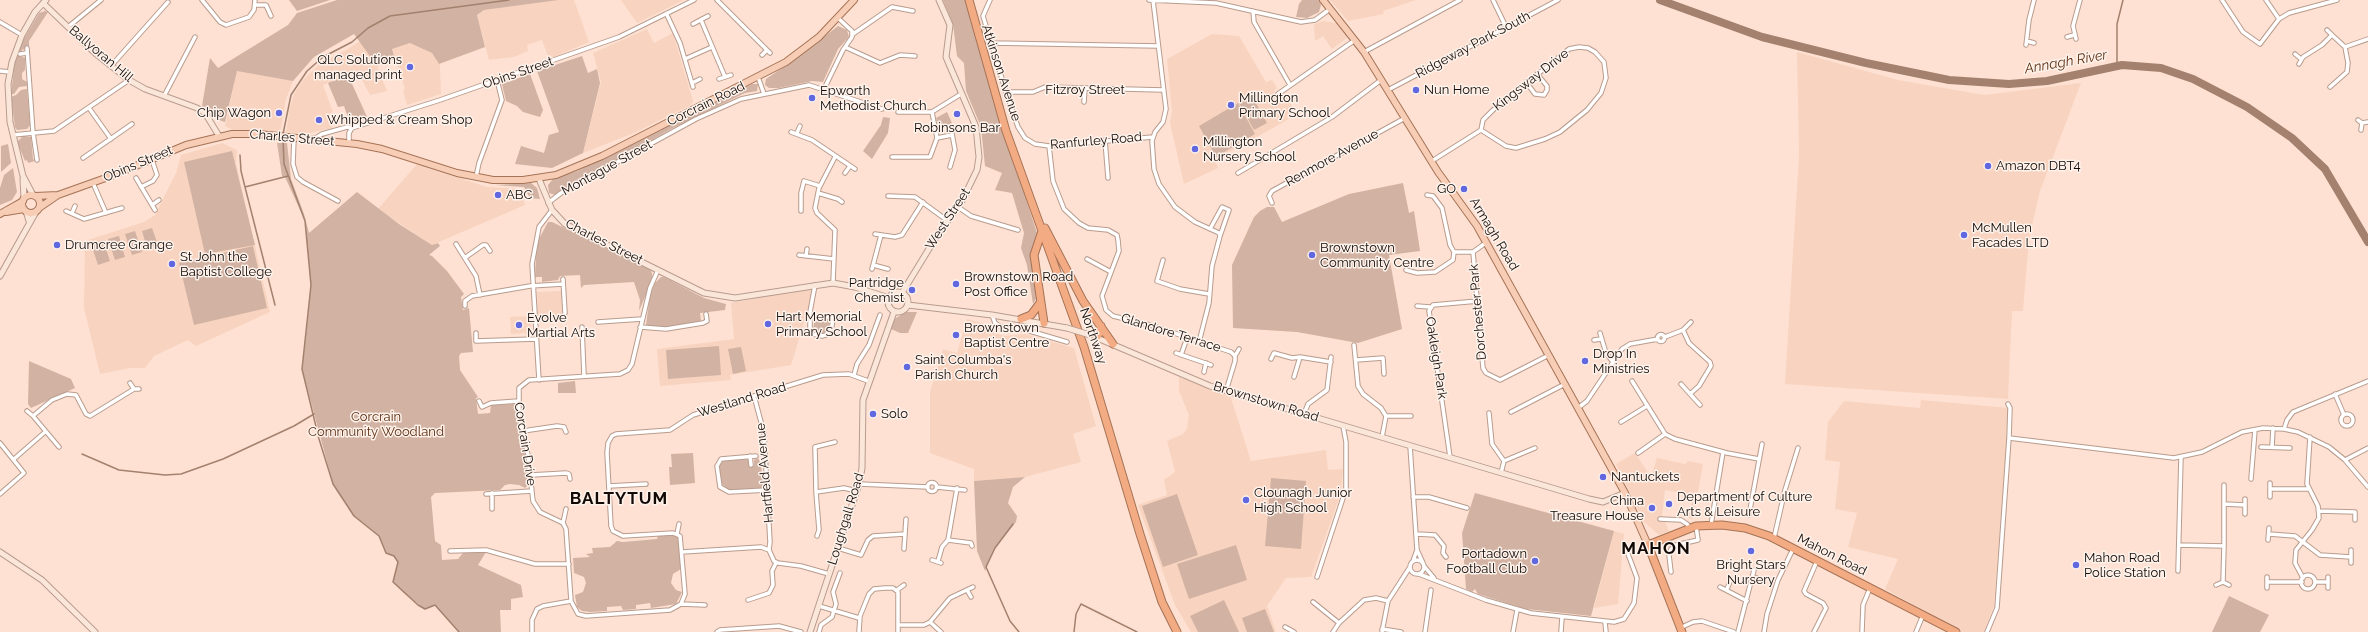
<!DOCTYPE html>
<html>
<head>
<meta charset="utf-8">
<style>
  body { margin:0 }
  canvas { display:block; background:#fee1d2 }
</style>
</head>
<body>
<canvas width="2368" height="632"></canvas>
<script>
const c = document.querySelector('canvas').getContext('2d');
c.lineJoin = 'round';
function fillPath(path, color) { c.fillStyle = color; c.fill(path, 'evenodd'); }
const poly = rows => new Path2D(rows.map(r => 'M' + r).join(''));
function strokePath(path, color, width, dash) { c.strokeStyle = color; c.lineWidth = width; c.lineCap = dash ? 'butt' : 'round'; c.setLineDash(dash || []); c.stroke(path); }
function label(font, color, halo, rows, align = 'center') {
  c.font = font + ' Raleway,sans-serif'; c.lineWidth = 3; c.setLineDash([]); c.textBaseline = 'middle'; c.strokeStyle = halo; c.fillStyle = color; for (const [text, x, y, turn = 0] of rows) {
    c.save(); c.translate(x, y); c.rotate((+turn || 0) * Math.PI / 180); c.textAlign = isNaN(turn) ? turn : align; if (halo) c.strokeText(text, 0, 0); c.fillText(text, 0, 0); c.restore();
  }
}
fillPath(poly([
  [559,0,574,0,589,42,549,59,542,40,527,45,528,51,514,57,489,60,477,15,484,10],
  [621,0,684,0,637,23],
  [1330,0,1416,0,1383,11,1384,14,1348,21],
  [1324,21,1337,23,1348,37,1332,49,1323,36,1315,41,1314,24],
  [647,29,654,43,673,33,693,101,691,105,634,133,583,153,601,82,593,53],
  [1212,34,1239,36,1266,82,1272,80,1277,88,1274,91,1279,98,1284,95,1296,111,1287,116,1289,119,1215,160,1218,168,1184,184,1170,123,1172,112,1167,59],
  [360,41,377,66,387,91,370,95,358,72,323,85,333,112,328,115,332,128,306,134,286,132,290,107,294,94,303,80,322,62,348,49],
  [410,43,432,53,440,65,441,94,407,105,403,91,405,89,392,49],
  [1797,52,1898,80,1984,95,2081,83,2040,191,2029,239,2023,311,2012,311,2008,399,1785,384,1799,154],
  [237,70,293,81,286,99,280,133,233,130,225,126],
  [222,143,237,150,236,163,270,312,196,346,188,340,154,356,145,368,130,368,100,374,84,308,85,241,144,222,155,215,176,173,181,155],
  [417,164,487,187,520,189,525,205,432,245,378,209],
  [805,289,811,291,812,296,791,365,730,375,731,380,660,386,657,349,734,339,731,303],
  [561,291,563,320,538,323,537,292],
  [531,316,531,333,526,336,525,333,511,334,510,317],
  [967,319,985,324,994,333,1005,336,1025,334,1074,348,1096,426,1073,434,1081,462,1025,477,974,481,974,469,930,453,930,392,943,349,957,353],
  [1179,377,1230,395,1251,461,1326,450,1328,470,1343,469,1341,493,1311,577,1286,578,1267,606,1276,632,1191,632,1175,605,1138,505,1167,495,1164,480,1175,472,1167,441,1183,434,1187,429,1189,415,1179,391],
  [1921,400,2009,408,1994,606,1984,632,1962,632,1885,589,1898,559,1848,547,1857,513,1835,509,1840,462,1825,460,1828,422,1844,401,1920,408],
  [1635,453,1651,477,1657,458,1685,464,1688,461,1703,464,1693,519,1688,518,1693,495,1665,490,1662,515,1669,531,1659,535,1644,522,1616,464],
  [1614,531,1624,534,1618,604,1594,608]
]), '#f8d4c0');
fillPath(poly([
  [289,0,330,0,297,11],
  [337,0,559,0,484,10,477,15,485,47,439,64,432,53,410,43,392,49,395,59,377,66,354,34,314,57,293,81,237,71,225,122,216,119,208,109,202,106,210,58,218,68,288,25,297,13],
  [943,0,966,0,991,92,1037,233,1032,248,1036,299,1033,304,1027,265,1021,248,1024,233,1012,193,995,190,1002,173,985,166,981,127,966,91,964,63,957,56,953,24],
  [1302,0,1319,0,1321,5,1319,12,1307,18,1296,17,1299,4],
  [45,11,48,12,29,41,29,46,19,52,19,56,25,58,25,70,22,73,22,79,27,82,27,86,19,87,14,94,11,94,15,60,21,44,39,13],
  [838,26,847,30,849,37,838,49,823,82,812,81,779,88,769,88,765,85,766,79,798,57],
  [582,56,588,73,597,69,600,83,583,153,552,168,515,164,521,146,544,153,549,135,559,132,537,71],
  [530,74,543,110,540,117,523,112,517,106,506,101,502,84],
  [348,75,367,117,350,123,344,106,338,107,328,83],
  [752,84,758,84,757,91,745,93,671,129,555,195,549,193,548,185,553,179,577,171],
  [27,89,30,125,27,129,17,130,15,127,11,97,16,95,21,90],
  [1252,96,1267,123,1254,130,1239,103],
  [1238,103,1255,134,1216,157,1199,126],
  [947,112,952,123,940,130,936,118],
  [883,117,890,118,888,133,872,159,863,151,881,125],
  [23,136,31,137,33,159,35,161,28,163,27,160,25,161,18,144,18,141],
  [277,143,287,143,291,179,304,214,309,233,357,192,399,224,432,245,438,243,440,246,429,255,432,256,447,271,464,294,461,297,463,310,469,308,473,352,461,353,459,356,460,370,478,397,476,398,478,414,490,413,491,405,515,404,529,475,527,486,525,488,519,485,510,484,505,485,500,490,435,493,431,497,435,541,441,545,442,560,458,559,463,553,486,552,478,565,521,585,523,597,511,599,511,610,500,610,501,632,459,632,435,605,425,609,406,595,393,582,398,562,394,556,386,553,379,536,354,516,333,484,302,369,311,285,305,221,285,177,282,176],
  [8,144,11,163,1,172,1,146],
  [232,151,255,245,205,254,184,162],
  [13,168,17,192,12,200,0,205,0,188,4,175],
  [531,183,537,188,540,199,530,198,524,187,495,185],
  [1403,183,1409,213,1414,211,1420,251,1389,255,1402,329,1358,343,1297,332,1233,328,1232,265,1254,217,1260,211,1267,207,1274,207,1282,222,1349,194],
  [548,222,552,222,651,270,653,278,639,311,640,300,634,282,584,285,581,288,580,275,560,276,558,280,542,282,542,277,535,277,536,255,539,239],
  [152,228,158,245,147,248,142,231],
  [135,231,142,252,132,255,125,234],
  [119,236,125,257,115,260,108,239],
  [103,240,110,261,98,265,91,244],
  [253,246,267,308,194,325,179,263],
  [661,277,664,277,704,298,726,304,725,310,700,313,701,321,674,327,659,328,646,325,650,295,655,283],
  [906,312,917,312,908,333,900,333,891,329,892,323,896,318],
  [819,319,830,319,831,321,824,334,813,331,814,323],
  [719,346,721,375,668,379,666,350],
  [741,347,746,371,733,374,728,349],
  [29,361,71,379,75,388,31,408,28,404],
  [575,381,576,393,558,393,558,383],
  [693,453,695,483,670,485,669,467,672,467,671,454],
  [758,458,761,463,762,478,766,479,764,489,730,491,722,484,719,467,723,461,746,459,749,460,749,466,754,466,754,460],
  [1025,477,1013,487,1008,503,1017,516,1016,522,995,548,985,571,977,551,974,481],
  [1271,478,1306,481,1301,549,1265,546],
  [1475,493,1614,531,1591,616,1526,609,1478,594,1475,589,1472,592,1466,589,1462,533],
  [1177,494,1198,555,1163,567,1142,506],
  [674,535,679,538,681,569,673,574,671,583,676,590,682,592,676,604,651,608,650,603,636,605,636,609,623,610,621,606,607,607,607,611,590,612,582,611,577,607,575,595,583,592,586,583,584,577,574,573,573,558,590,557,586,554,593,553,592,548,610,547,617,541,623,542,657,539,658,536],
  [1236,545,1247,580,1189,599,1177,564],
  [2229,596,2269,615,2260,632,2212,632],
  [1224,600,1239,632,1198,632,1190,616],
  [1265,609,1274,632,1247,632,1242,618]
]), '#d2b2a2');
strokePath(poly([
  [2117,66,2117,24,2123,0],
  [283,134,291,95,307,71,323,57,352,42,368,28,390,16,509,0],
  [283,138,284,164,305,221,311,285,302,369,319,439,333,484,354,516,379,536,386,553,394,556,398,562,393,582,418,605,425,609,435,605,459,632],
  [240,155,241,171,245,187],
  [275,305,245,187,288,176],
  [82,454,119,470,165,475,181,474,223,459,294,426,314,414],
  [1013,524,995,548,986,567,1010,621,1019,632],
  [1074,632,1076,614,1081,604,1137,632]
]), '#a4816f', 1.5);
strokePath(poly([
  [1660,0,1762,37,1866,63,1949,80,2009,84,2047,81,2122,65,2161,68,2193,79,2247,107,2292,138,2325,169,2368,242]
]), '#a4816f', 8);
const street = poly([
  [202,0,220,22,226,25,249,17,254,10,255,0],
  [717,0,770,53],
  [990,0,983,16,1006,92,1018,127,1025,138,1035,144,1049,146,1153,137],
  [1149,0,1216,3,1301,22,1315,20,1330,9],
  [1153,0,1166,109,1163,122,1155,132,1152,141,1154,169,1159,184,1175,207,1195,222,1219,233,1220,236,1212,266,1209,303,1199,342],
  [1493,0,1506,27],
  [2222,0,2243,32,2260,44,2279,19,2289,13,2337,0],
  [2266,0,2279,19],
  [256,5,266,5,271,16],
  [1253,11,1254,22,1290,85],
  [667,15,680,43,693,87],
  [701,20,725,77],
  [0,22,22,35],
  [693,24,708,16],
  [68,27,101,0],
  [2327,30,2332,35],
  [853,34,892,7,913,11],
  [2067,37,2074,35],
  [2076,39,2073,26,2080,0],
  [2027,41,2034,43],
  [991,43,1158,46],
  [2026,45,2029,20,2034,0],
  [845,47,880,63,900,55,915,56],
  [2345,47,2368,39],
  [27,48,33,133,37,160],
  [1364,52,1460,0],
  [20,54,27,53],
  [2295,54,2301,59],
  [762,55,767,50],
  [685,59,712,47],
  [2299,64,2303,57,2322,45,2332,35,2345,47,2348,63,2347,72,2330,87],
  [111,66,168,2],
  [0,71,10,72],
  [758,77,764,94],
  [719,79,731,75],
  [1526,82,1535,94,1544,95,1547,90,1547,86,1537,74],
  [692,83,700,79],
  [824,89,843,50,852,37,852,31,838,18],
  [1388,90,1558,0],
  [1006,92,1033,92,1045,87,1163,90],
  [1278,94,1355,40],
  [164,96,195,37],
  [1084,102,1085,89],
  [89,108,111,139],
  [898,112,932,112,961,94],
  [2358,120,2362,123,2368,122],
  [2361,130,2362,123],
  [791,132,812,140,855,169],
  [797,133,800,126],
  [13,135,54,131,129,80],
  [294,138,293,164,297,177,303,182,338,201],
  [937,138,952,135],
  [314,139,322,134,347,127,352,128],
  [1105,140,1108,178],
  [349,144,349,133,352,128,440,100,619,37,694,0],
  [1049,146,1053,181,1064,209,1079,223,1088,228,1108,230,1117,235,1118,240,1119,251,1102,296,1106,310,1113,316,1150,325,1231,352,1235,356,1235,361,1226,391],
  [892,157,930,157,937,138,932,112],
  [83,158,132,124],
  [1432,161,1481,130,1483,120,1493,110,1569,49,1579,47,1588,48,1595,52,1604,62,1606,78,1601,93,1587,110,1560,132,1545,139,1516,148,1506,146,1481,130],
  [950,167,955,150,951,128],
  [845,173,850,166],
  [1238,173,1332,117,1381,80],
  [476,177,479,163,502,100,497,80],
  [136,178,155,210],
  [93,183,106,213],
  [141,187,153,181,157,175,152,160],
  [818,193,838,199,842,202],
  [1427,195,1433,196,1442,208,1450,245,1454,252,1473,252],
  [888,196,915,197,948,221],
  [548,203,561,193,696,119,741,99,809,85,882,109],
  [1272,203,1269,196,1272,191,1405,118],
  [152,205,159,200],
  [958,207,971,216,1018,230],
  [66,211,84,219,122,208],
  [801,211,801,193,804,181,820,186],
  [72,213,75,206],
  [1210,229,1222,207,1229,210,1220,236],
  [875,234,895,237,902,235,923,202],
  [1487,242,1473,252,1483,368,1486,373,1500,380,1549,355],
  [456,244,476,276,480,295],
  [799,255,834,259],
  [806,256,807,249],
  [466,257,483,245,486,245,490,251],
  [1087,259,1111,272],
  [1163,260,1157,281,1180,289,1209,294],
  [873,265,888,269],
  [872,269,881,235],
  [658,270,650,288,632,364,628,370,620,374,529,380,519,388,519,415,528,455,533,501,540,512,563,523,566,529,571,601,578,614,586,616,670,610,681,604,685,594,680,536,673,533,623,536,613,531,611,526,607,453,608,443,612,436,616,434,670,430,693,415,823,375,849,374,868,381],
  [1406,270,1417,273,1435,272,1453,260,1454,252],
  [563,279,565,313],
  [833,283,835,230,817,213,815,208,819,188,835,157],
  [815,285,810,312,810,331,812,334,822,336,826,335,832,326,833,317],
  [465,306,465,301,472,296,530,286,563,284],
  [1417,306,1430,307],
  [992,315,995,323,1004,329,1023,329,1067,342],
  [811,317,838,317],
  [598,322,642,319],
  [582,327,584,376],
  [640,327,666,329,703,323,707,321,706,314],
  [1683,330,1689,343,1710,362,1711,366,1699,386,1690,394],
  [476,333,476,341,536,339],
  [1600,333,1606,353,1613,362],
  '1657.5 338a3.5 3.5 0 1 1 7 0a3.5 3.5 0 1 1-7 0Z',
  [1665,337,1683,330,1691,322],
  [1594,340,1601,339],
  [1354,345,1358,386,1363,394,1381,408,1386,416,1382,437],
  [1176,353,1211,365],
  [1181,355,1187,338],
  [1235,356,1239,349],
  [1271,359,1274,353,1292,358,1300,357,1331,362],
  [1356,360,1383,358,1384,374],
  [1204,372,1206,363],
  [854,375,857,364,869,345,880,315],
  [1294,377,1300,357],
  [539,380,532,264,539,227,552,210],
  [1632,381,1665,434,1675,439,1727,453,1759,459],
  [130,383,134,389],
  [1681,384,1700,405],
  [2335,394,2344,415],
  [754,396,764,433,770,542,769,550],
  [479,401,482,407,491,403,518,401],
  [1578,408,1587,401,1622,349,1630,344,1658,339],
  [27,411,33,416],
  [1511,412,1565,384],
  [1489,413,1492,444,1504,461,1501,473],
  '2341 420a6 6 0 1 1 12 0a6 6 0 1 1-12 0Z',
  [1304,414,1308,404,1327,390,1331,357],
  [1386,416,1411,416],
  [1621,422,1647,406],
  [2284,429,2287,420,2293,412,2368,381],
  [523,431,557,426,564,427,566,432],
  [2009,438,2174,458,2202,452,2242,432,2263,428,2284,429,2298,432,2329,447,2345,460,2368,487],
  [835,442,815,447,816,492,844,488,857,491],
  [0,443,24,473,0,494],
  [1410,446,1417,550,1423,563],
  [59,447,33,416,52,400,67,394,76,395,86,414,90,416,134,389,139,389],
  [2261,447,2290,448],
  [2272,447,2273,428],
  [1638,453,1665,434],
  [750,456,751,465],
  [756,456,721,459,717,466,720,487,729,492,767,490],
  [1450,457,1429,311,1433,305,1478,301],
  [14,459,45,432],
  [2345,460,2368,448],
  [1504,461,1535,448],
  [531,475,566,473,569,474,570,479],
  [2251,479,2255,430],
  '927.5 487a4.5 4.5 0 1 1 9 0a4.5 4.5 0 1 1-9 0Z',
  [859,484,928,487],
  [609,486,646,484],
  [937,487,965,490],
  [2270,489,2308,489],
  [816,492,819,530,817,536],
  [492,493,492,509],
  [486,494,532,491],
  [1413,497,1429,497,1467,508],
  [2270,497,2270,483],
  [2224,504,2245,505],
  [2319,511,2355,512,2355,520],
  [2245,514,2245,499],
  [1749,515,1762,444],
  [1660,519,1681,520,1687,524,1690,528],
  [563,523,566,509],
  [1711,525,1723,452],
  [677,534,679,524],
  [1417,534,1435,535,1444,546,1443,553,1446,557],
  [2269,534,2295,536,2320,555,2351,557],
  [1774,538,1785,490,1798,448],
  [948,540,971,543,972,546],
  [2268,540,2269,528],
  [2179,545,2224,546,2223,582],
  [2224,546,2224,485],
  [838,548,861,555,868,540,873,536,905,534],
  [904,549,906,519],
  [450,551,486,550,535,564,569,564],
  [682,552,761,547,769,550,774,561,778,563,801,566,829,574],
  [932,560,941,563],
  '1410 567a7 7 0 1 1 14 0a7 7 0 1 1-14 0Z',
  [938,561,942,547,948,540,957,488],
  [1413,561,1417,550],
  [2351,563,2351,550],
  [1424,566,1434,578],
  [2178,571,2181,457],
  [1671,572,1669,555,1671,549,1676,545,1698,540,1696,526],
  [1419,574,1486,600,1531,613,1614,622,1624,619,1634,603,1637,578,1628,554],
  '2301 582a7 7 0 1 1 14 0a7 7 0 1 1-14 0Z',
  [1317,577,1346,489,1346,442,1343,426],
  [1752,577,1760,579],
  [2303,578,2295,563,2296,550,2312,530,2319,518,2318,506,2307,484,2310,437],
  [2267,582,2302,582],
  [2315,582,2328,582],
  [2216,585,2223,582,2229,585],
  [1720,587,1747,601],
  [2267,588,2267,577],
  [2328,588,2328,577],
  [1727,589,1731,579],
  [897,590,904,585],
  [967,590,971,597],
  [748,600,769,593,773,585,772,571,776,563],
  [1313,602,1339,623],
  [681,604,705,605],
  [819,606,859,618],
  [930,622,941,632],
  [1605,622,1606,632],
  [898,625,924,625,930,622,950,598,973,587],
  [1285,627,1294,632],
  [1680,628,1693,622,1702,621,1734,632],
  [1382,629,1401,632],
  [532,632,532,620,537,609,543,606,571,601],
  [717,632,720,630,779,626,801,632],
  [819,632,821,625,832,617,836,604,833,592,840,573],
  [859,632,860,616,869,594,874,589,885,588,893,588,898,592,898,632],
  [1333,632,1339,623,1364,600,1376,598,1388,601],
  [1382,632,1388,601,1410,567],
  [1425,632,1431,590],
  [1513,632,1517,610],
  [1561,632,1562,617],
  [1738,632,1754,570],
  [1764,632,1767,614,1778,580,1793,549],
  [1814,632,1826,608,1823,603,1806,594,1804,591,1817,561],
  [1862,632,1863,605,1870,588],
  [1916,632,1923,615],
  [1987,632,1997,608,2009,438,2010,408,2008,404]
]);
const secondary = poly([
  [43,3,95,53,129,80,145,89,197,108,205,113,219,136],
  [23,179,24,198],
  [539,179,552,210,565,224,704,293,735,298,833,283,855,287,889,298],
  [33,195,23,176,10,122,8,84,12,62,22,35,35,12,46,0],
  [26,211,29,221],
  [0,276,37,210],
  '888 302a10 10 0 1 1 20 0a10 10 0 1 1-20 0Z',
  [902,293,935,239,963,199,977,170,979,157,976,127,946,57,950,25,939,0],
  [908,305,992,315,1067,328],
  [1095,337,1210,386,1589,499,1603,502,1625,493],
  [0,552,42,580,95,632],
  [810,632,859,484,862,468,863,400,894,312]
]);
const primary = poly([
  [1323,0,1364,52,1438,172,1477,226,1625,493,1648,545],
  '22 204a9 9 0 1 1 18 0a9 9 0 1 1-18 0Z',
  [35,196,58,195],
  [39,208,58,195,114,175,186,145,232,134,258,134,357,144,382,149,457,173,493,180,523,180,556,175,602,156,786,62,819,37,854,0],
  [6,212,24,209],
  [0,214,23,201]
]);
const highway = poly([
  [969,0,1006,131,1084,347,1140,534,1162,602,1177,632],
  [1045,228,1083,301,1113,344],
  [1042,231,1034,255,1044,323],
  [1021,319,1031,315,1040,303],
  [1096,338,1101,331,1101,326],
  [1682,632,1648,545,1696,526,1722,525,1745,528,1769,536,1956,632]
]);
strokePath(street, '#b89c8e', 5.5);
strokePath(secondary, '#b89c8e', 7);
strokePath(primary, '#a57357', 8);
strokePath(highway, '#a57357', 9);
strokePath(street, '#fff', 3.5);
strokePath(secondary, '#fbe6da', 5);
strokePath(primary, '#f8cdb5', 6);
strokePath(highway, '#f3ab83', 7);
const secondaryBridge = poly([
  [1067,328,1090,335]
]);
strokePath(secondaryBridge, '#b89c8e', 7, []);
strokePath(secondaryBridge, '#fbe6da', 5);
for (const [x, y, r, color] of [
  [410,67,4,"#6067df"],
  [1416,90,4,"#6067df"],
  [812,98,4,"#6067df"],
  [1231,105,4,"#6067df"],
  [279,113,4,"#6067df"],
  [957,114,4,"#6067df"],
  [319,120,4,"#6067df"],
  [1195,149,4,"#6067df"],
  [1988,166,4,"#6067df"],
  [1464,189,4,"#6067df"],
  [498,195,4,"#6067df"],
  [1964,235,4,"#6067df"],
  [57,245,4,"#6067df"],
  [1312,255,4,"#6067df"],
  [172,264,4,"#6067df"],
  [956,284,4,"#6067df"],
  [912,290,4,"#6067df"],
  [768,324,4,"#6067df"],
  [519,325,4,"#6067df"],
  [956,335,4,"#6067df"],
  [1585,361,4,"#6067df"],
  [907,367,4,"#6067df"],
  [873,414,4,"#6067df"],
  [1603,477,4,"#6067df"],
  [1246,500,4,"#6067df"],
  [1669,504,4,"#6067df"],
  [1652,508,4,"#6067df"],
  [1751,551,4,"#6067df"],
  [1535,561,4,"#6067df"],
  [2076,565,4,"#6067df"]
]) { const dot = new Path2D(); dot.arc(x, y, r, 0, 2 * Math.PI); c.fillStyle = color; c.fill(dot); strokePath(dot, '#fef3ec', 1.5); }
label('13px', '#130a05', '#fef3ec', [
  ["Ridgeway Park South",1473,45,-28],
  ["Ballyoran Hill",101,54,40],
  ["Obins Street",518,73,-19],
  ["Atkinson Avenue",1001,73,72],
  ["Kingsway Drive",1531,80,-38],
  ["Fitzroy Street",1085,90],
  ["Corcrain Road",706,104,-26],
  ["Charles Street",292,138,5],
  ["Ranfurley Road",1096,141,-5],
  ["Renmore Avenue",1332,158,-29],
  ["Obins Street",138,164,-23],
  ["Montague Street",607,168,-29],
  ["West Street",948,219,-57],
  ["Armagh Road",1494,234,59],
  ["Charles Street",604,242,27],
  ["Dorchester Park",1478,312,-95],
  ["Glandore Terrace",1171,333,17],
  ["Northway",1093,336,71],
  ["Oakleigh Park",1436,358,81],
  ["Westland Road",742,400,-17],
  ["Brownstown Road",1266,402,17],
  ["Corcrain Drive",525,444,81],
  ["Hartfield Avenue",765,473,-95],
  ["Loughgall Road",846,519,-73],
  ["Mahon Road",1832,555,27]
]);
label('13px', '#130a05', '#fef3ec', [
  ["QLC Solutions",402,60,"right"],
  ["managed print",402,75,"right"],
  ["Nun Home",1424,90],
  ["Epworth",820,91],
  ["Methodist Church",820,106],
  ["Millington",1239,98],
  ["Primary School",1239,113],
  ["Chip Wagon",271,113,"right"],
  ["Whipped & Cream Shop",327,120],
  ["Robinsons Bar",957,128,"center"],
  ["Millington",1203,142],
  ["Nursery School",1203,157],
  ["Amazon DBT4",1996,166],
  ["GO",1456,189,"right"],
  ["ABC",506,195],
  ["McMullen",1972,228],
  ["Facades LTD",1972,243],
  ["Drumcree Grange",65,245],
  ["Brownstown",1320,248],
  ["Community Centre",1320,263],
  ["St John the",180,257],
  ["Baptist College",180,272],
  ["Brownstown Road",964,277],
  ["Post Office",964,292],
  ["Partridge",904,283,"right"],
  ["Chemist",904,298,"right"],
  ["Hart Memorial",776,317],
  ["Primary School",776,332],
  ["Evolve",527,318],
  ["Martial Arts",527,333],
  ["Brownstown",964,328],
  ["Baptist Centre",964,343],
  ["Drop In",1593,354],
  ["Ministries",1593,369],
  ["Saint Columba's",915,360],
  ["Parish Church",915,375],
  ["Solo",881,414],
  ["Nantuckets",1611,477],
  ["Clounagh Junior",1254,493],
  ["High School",1254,508],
  ["Department of Culture",1677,497],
  ["Arts & Leisure",1677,512],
  ["China",1644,501,"right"],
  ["Treasure House",1644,516,"right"],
  ["Portadown",1527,554,"right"],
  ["Football Club",1527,569,"right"],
  ["Mahon Road",2084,558],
  ["Police Station",2084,573],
  ["Bright Stars",1751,565,"center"],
  ["Nursery",1751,580,"center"]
], 'left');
label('13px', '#5e2e10', '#fef3ec', [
  ["Corcrain",376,417],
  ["Community Woodland",376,432]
]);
label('italic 14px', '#5d2e10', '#fef3ec', [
  ["Annagh River",2066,62,-10]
]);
c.letterSpacing = '1px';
label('bold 17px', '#130a05', '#fef3ec', [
  ["BALTYTUM",619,499],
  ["MAHON",1656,549]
]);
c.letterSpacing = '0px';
</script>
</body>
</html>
